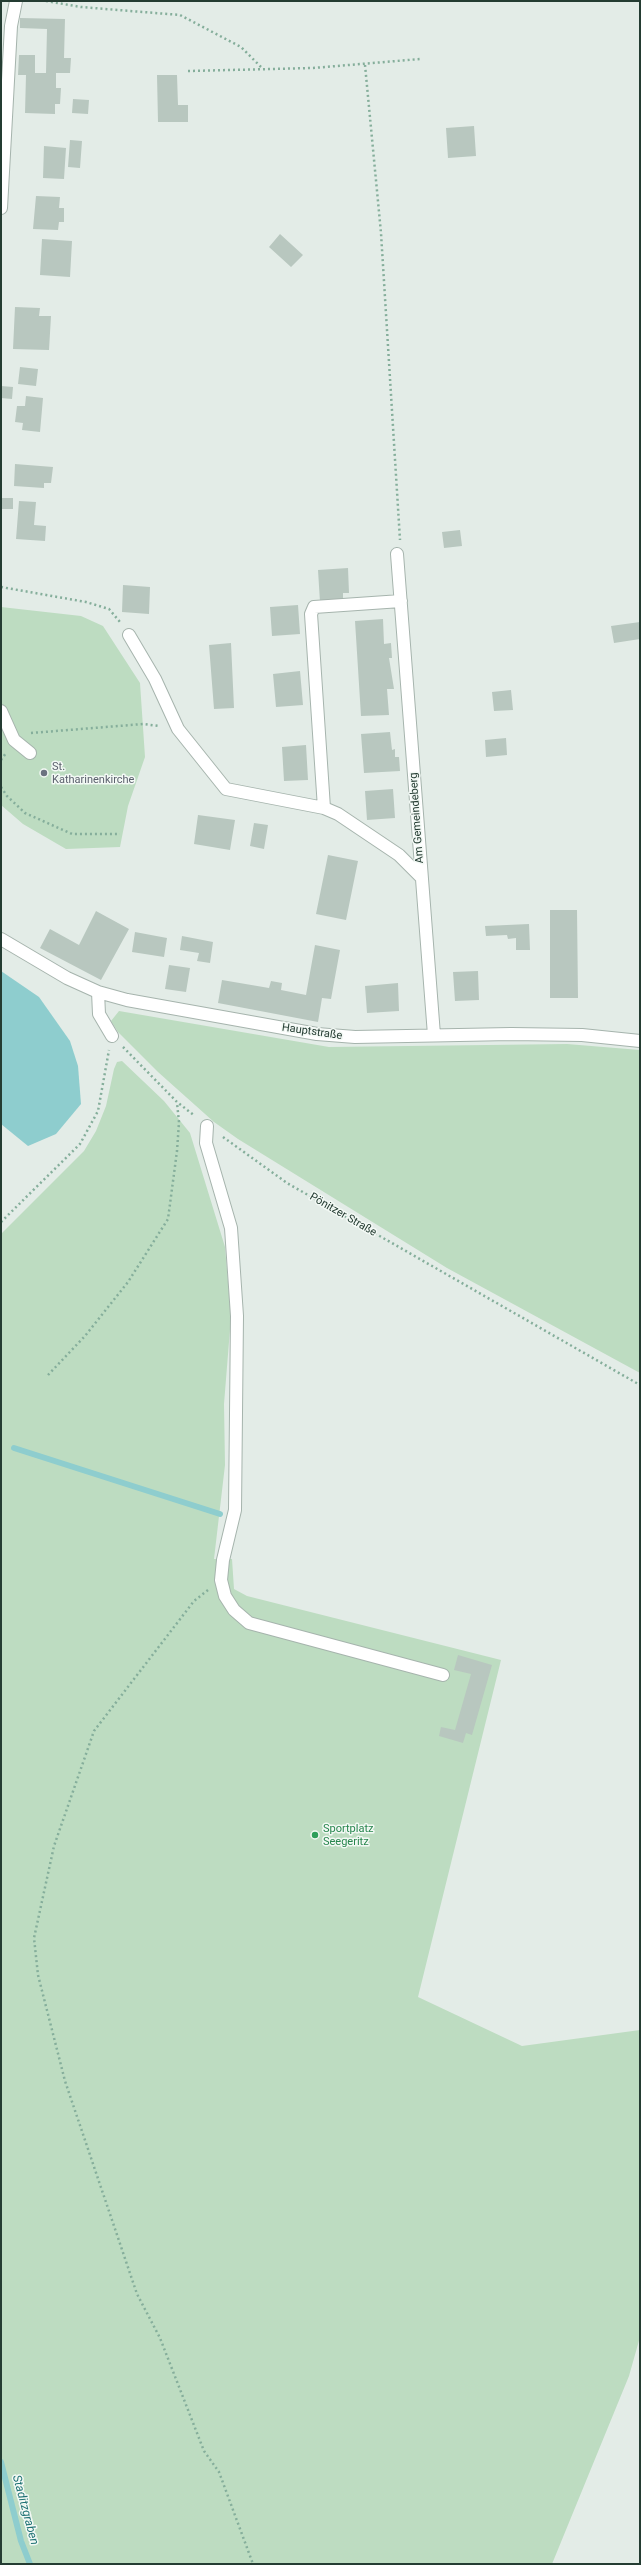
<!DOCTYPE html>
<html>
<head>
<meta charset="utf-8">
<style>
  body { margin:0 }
  #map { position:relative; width:641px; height:2565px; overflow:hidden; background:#e3ece7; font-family:Roboto,sans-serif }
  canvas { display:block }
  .frame { position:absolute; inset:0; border:2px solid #243c32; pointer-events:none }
</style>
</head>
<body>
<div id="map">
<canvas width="641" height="2565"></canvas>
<div class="frame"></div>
</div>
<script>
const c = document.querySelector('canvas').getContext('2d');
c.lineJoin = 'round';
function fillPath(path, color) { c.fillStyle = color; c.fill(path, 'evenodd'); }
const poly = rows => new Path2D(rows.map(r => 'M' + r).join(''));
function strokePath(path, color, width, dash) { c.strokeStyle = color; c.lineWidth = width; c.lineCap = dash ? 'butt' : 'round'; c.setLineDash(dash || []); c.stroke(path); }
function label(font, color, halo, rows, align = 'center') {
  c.font = font + ' Roboto,sans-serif'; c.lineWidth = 3; c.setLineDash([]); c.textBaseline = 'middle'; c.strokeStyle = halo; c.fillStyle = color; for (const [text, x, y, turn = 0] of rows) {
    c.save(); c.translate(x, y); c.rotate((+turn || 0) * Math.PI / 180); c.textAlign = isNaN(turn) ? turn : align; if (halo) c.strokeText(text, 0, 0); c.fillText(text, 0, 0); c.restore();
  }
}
fillPath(poly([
  [1,607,81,616,103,626,140,683,145,757,128,806,120,847,66,849,23,824,1,805],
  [119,1011,329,1047,567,1044,640,1050,640,1373,447,1268,238,1139,214,1122,158,1072,118,1032,111,1021],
  [122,1061,164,1101,190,1133,225,1247,231,1317,224,1404,225,1465,214,1559,232,1559,234,1589,247,1596,501,1660,418,1997,522,2046,640,2030,640,2337,629,2376,552,2564,1,2564,1,1234,84,1151,96,1131,106,1106,114,1069,117,1062]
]), '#bddcc1');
fillPath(poly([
  [1,971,39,997,70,1041,78,1066,81,1104,56,1134,28,1146,1,1124]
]), '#8ecdce');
strokePath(poly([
  [14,1448,220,1514],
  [1,2462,21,2541,30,2564]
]), '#8ecdce', 6);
fillPath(poly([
  [20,18,65,19,64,58,71,58,70,73,56,73,56,88,61,88,60,104,55,104,55,114,25,113,26,75,18,75,19,55,35,55,35,73,46,73,47,29,20,28],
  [157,75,177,75,178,105,188,105,188,122,158,122],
  [73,99,89,100,88,114,72,113],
  [474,126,476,156,448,158,446,128],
  [70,140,82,141,80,168,68,167],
  [44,146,66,148,64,179,43,178],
  [36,196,60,197,59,208,64,208,64,222,59,222,58,230,33,229],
  [280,234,303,255,291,267,269,247],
  [42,239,72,241,70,277,40,275],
  [15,307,40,308,39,316,51,316,49,350,13,349],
  [20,367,38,369,36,386,18,384],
  [1,386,13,387,12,399,1,398],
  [26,396,43,398,40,432,22,430,23,423,15,422,17,406,25,406],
  [15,464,53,467,51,483,44,483,44,488,14,486],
  [1,498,13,498,13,509,1,509],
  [19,501,36,502,34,525,46,526,45,541,16,539],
  [460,530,462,546,444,548,442,532],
  [348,568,349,593,343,593,343,600,320,602,318,570],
  [123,585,150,587,149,614,122,612],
  [298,605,300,634,272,636,270,607],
  [383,619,384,644,391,643,392,658,389,658,394,689,387,689,389,715,361,716,355,621],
  [640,622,640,639,614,643,611,626],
  [231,643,234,708,214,709,209,645],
  [300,671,303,705,276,707,273,674],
  [511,690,513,710,494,711,492,692],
  [390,732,392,750,395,749,395,757,399,757,400,771,364,773,361,734],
  [506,738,507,755,486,757,485,740],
  [306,745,308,780,284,781,282,747],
  [393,789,395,818,367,820,365,791],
  [198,815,235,820,230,850,194,844],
  [254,823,268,825,264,849,250,846],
  [328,855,358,861,346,920,316,914],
  [550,910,577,910,578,998,550,998],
  [96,911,129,929,101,980,40,948,50,929,79,945],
  [529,924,530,950,516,950,516,938,508,939,507,935,486,936,485,926],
  [135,932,167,938,164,957,132,952],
  [182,936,213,942,210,963,197,961,199,953,180,950],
  [315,945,340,950,331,999,322,998,318,1022,218,1003,222,980,269,988,271,981,282,983,281,990,306,995],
  [169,965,190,968,186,992,165,989],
  [478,971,479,1000,455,1001,453,972],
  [398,983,399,1011,367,1013,365,986],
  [458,1655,492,1665,472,1735,466,1733,463,1743,439,1736,441,1727,455,1730,471,1674,454,1670]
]), '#b8c7bf');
const minor = poly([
  [1,208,11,26,16,1],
  [397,554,434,1035],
  [129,635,155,679,178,729,226,789,324,808,338,814,399,855,421,877],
  [1,711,14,740,30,753],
  [324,808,311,614,314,607,401,601],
  [1,939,67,978,98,992,127,1000,317,1034,355,1037,511,1034,582,1035,640,1041],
  [98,992,99,1014,112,1036],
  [207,1126,206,1143,231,1228,237,1316,235,1510,223,1560,221,1580,225,1596,234,1610,249,1623,443,1675]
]);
strokePath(minor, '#a6b4ad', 14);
strokePath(poly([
  [46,1,81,7,180,15,241,47,263,69],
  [365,65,381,233,400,540],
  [188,71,313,68,420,59],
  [1,587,86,602,109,609,120,622],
  [31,733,143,724,159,726],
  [1,760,6,753],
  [1,787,7,796,25,813,72,834,120,834],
  [123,1047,177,1102,195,1116],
  [223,1137,287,1183,640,1385],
  [1,1222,80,1144,98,1111,109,1050],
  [48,1375,85,1336,128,1282,168,1219,177,1151,179,1122,177,1103],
  [208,1590,194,1601,94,1731,54,1846,34,1938,38,1975,65,2081,137,2294,160,2338,204,2451,219,2472,253,2564]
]), '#85ae9b', 2.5, [2, 3]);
strokePath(minor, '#fff', 12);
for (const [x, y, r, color] of [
  [44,773,4,"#6b7280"],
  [315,1835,4,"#2e9e5b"]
]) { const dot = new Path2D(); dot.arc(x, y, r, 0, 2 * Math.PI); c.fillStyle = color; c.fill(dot); strokePath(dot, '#f3f9f5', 1.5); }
label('11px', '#5b616d', '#f3f9f5', [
  ["St.",52,767],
  ["Katharinenkirche",52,780]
], 'left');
label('11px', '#243c32', '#f3f9f5', [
  ["Am Gemeindeberg",417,818,-94],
  ["Hauptstraße",312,1032,8],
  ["Pönitzer Straße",343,1215,30]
]);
label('11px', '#27864d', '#f3f9f5', [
  ["Sportplatz",323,1829],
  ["Seegeritz",323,1842]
], 'left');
label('italic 12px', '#217375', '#f3f9f5', [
  ["Staditzgraben",25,2510,75]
]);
</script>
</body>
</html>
